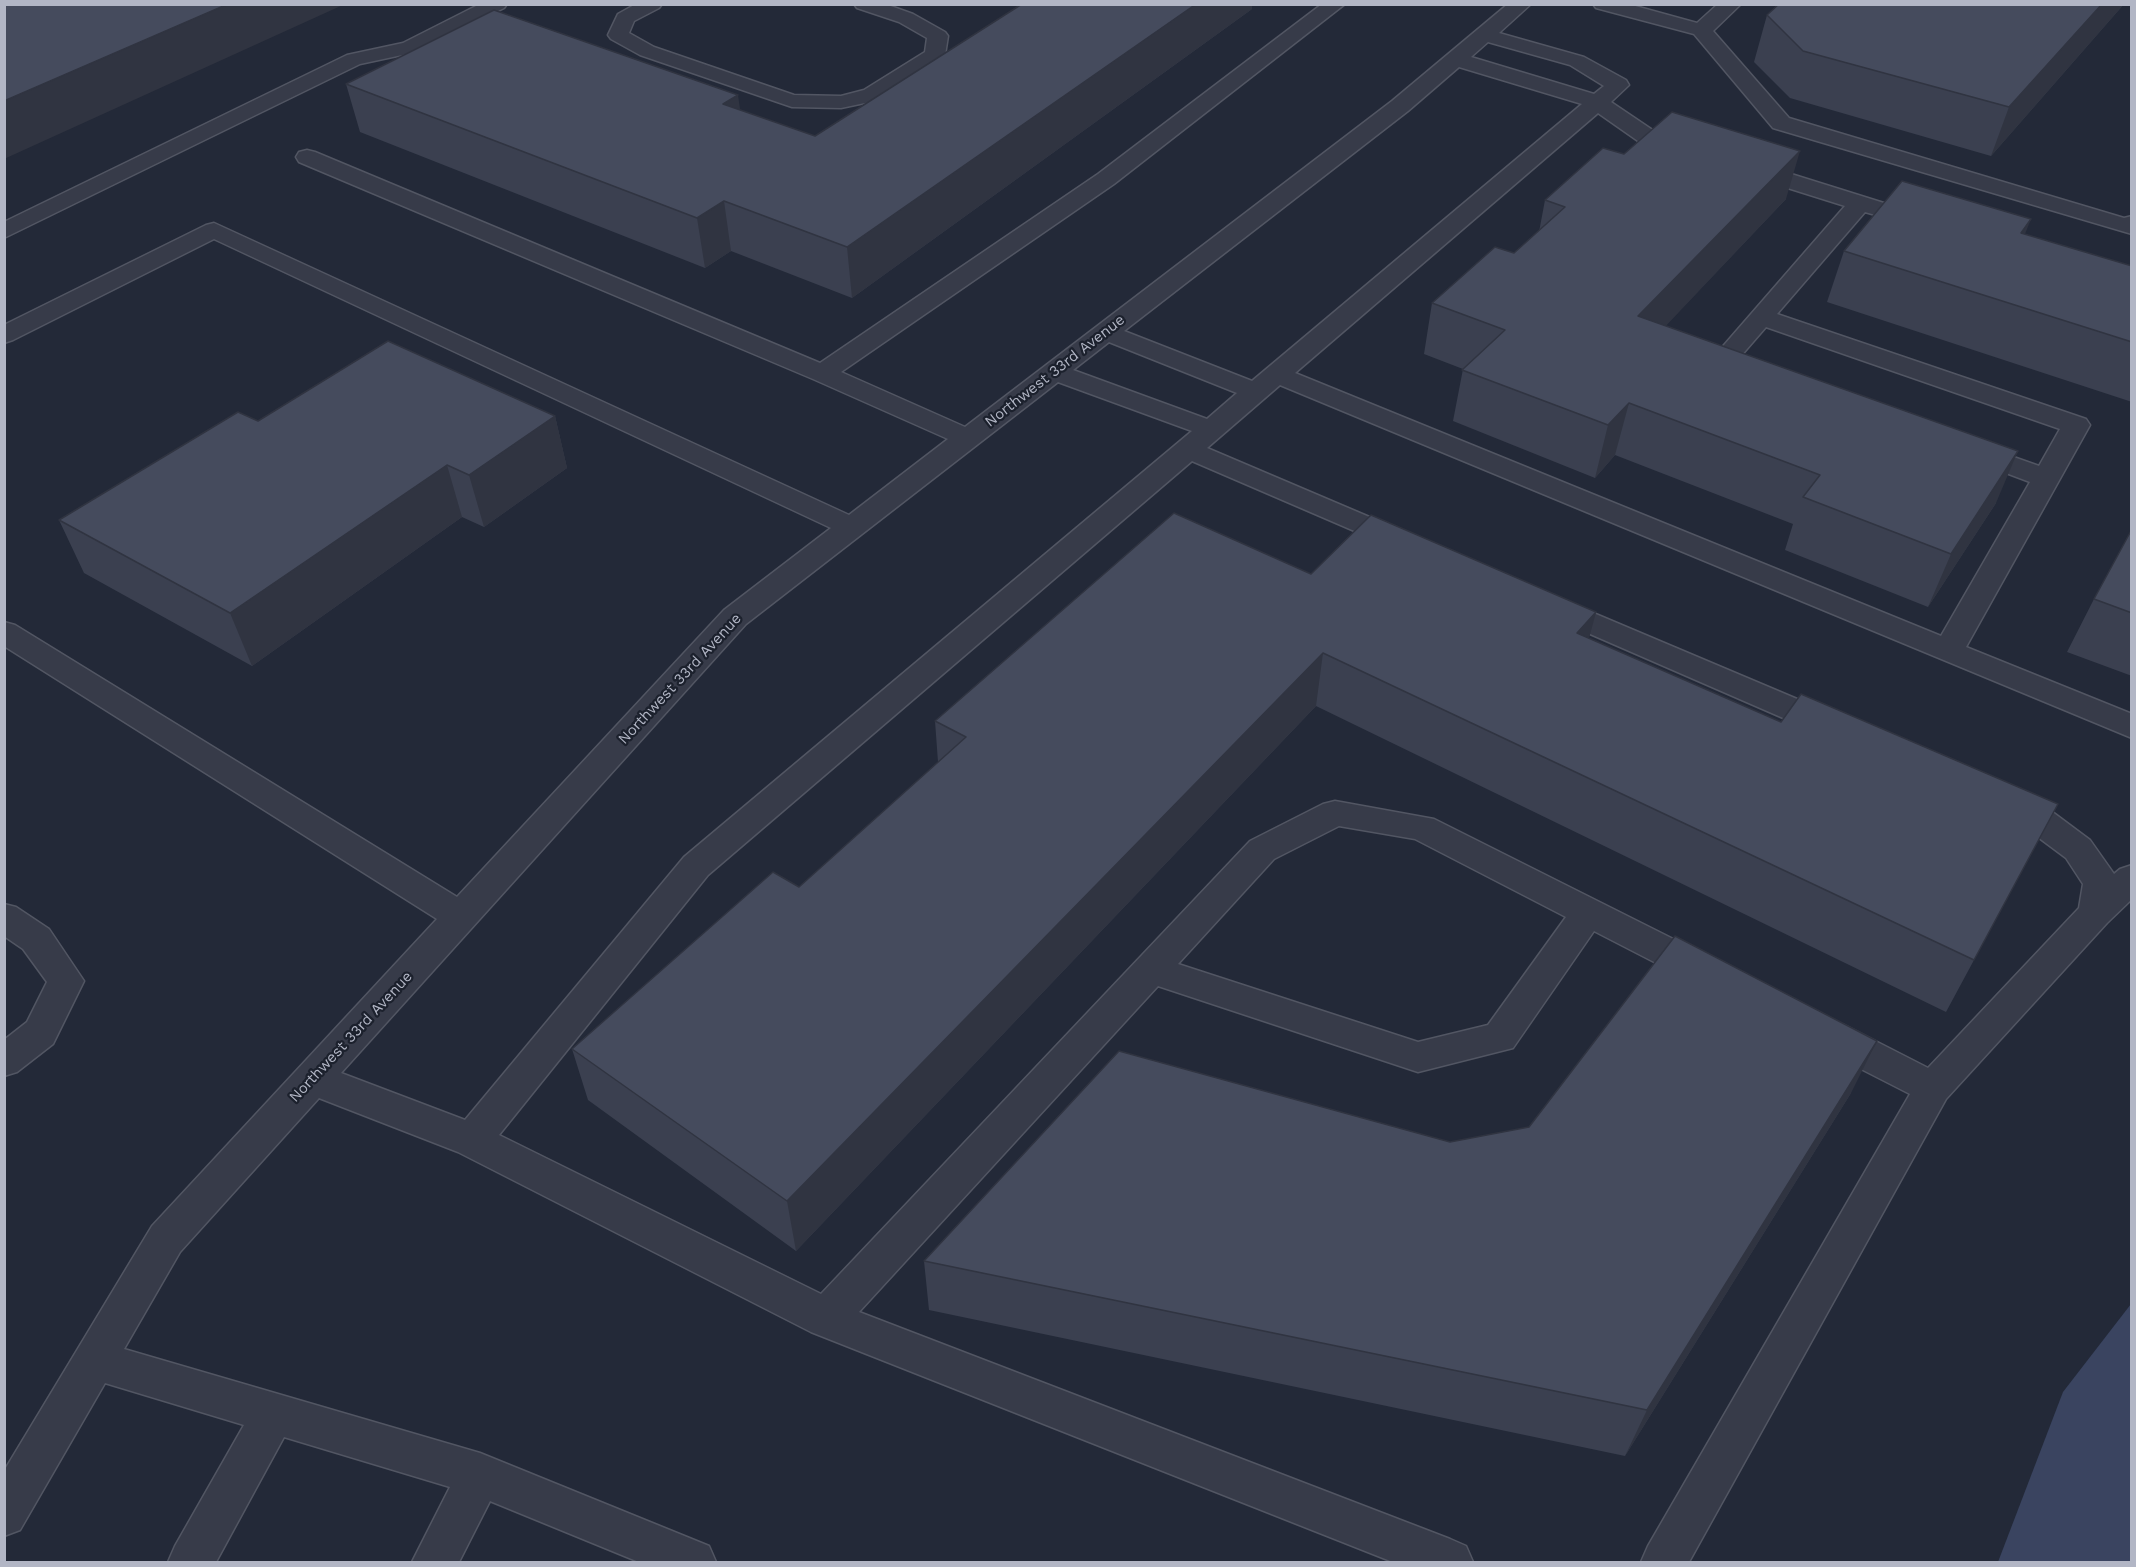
<!DOCTYPE html>
<html>
<head>
<meta charset="utf-8">
<style>
  body { margin:0 }
  #map { position:relative; width:2136px; height:1567px; overflow:hidden; background:#232938; font-family:"Work Sans",sans-serif }
  canvas { display:block }
  .frame { position:absolute; inset:0; border:6px solid #b2b6c5; pointer-events:none }
</style>
</head>
<body>
<div id="map">
<canvas width="2136" height="1567"></canvas>
<div class="frame"></div>
</div>
<script>
const c = document.querySelector('canvas').getContext('2d');
c.lineJoin = 'round';
function fillPath(path, color) { c.fillStyle = color; c.fill(path, 'evenodd'); }
const poly = rows => new Path2D(rows.map(r => 'M' + r).join(''));
function strokePath(path, color, width, dash) { c.strokeStyle = color; c.lineWidth = width; c.lineCap = dash ? 'butt' : 'round'; c.setLineDash(dash || []); c.stroke(path); }
function label(font, color, halo, rows, align = 'center') {
  c.font = font + ' "Work Sans",sans-serif'; c.lineWidth = 4.5; c.setLineDash([]); c.textBaseline = 'middle'; c.strokeStyle = halo; c.fillStyle = color; for (const [text, x, y, turn = 0] of rows) {
    c.save(); c.translate(x, y); c.rotate((+turn || 0) * Math.PI / 180); c.textAlign = isNaN(turn) ? turn : align; if (halo) c.strokeText(text, 0, 0); c.fillText(text, 0, 0); c.restore();
  }
}
fillPath(poly([
  [2131,1304,2131,1562,1998,1562,2063,1392]
]), '#3a4460');
const minor = poly([
  [480,4,507,4,504,8,416,52,360,64,4,238,4,222,347,55,403,43,480,4],
  [636,4,662,4,659,8,634,21,629,33,654,47,794,95,841,96,864,90,925,52,927,38,899,22,857,8,854,4,885,4,913,14,945,32,948,36,945,55,942,59,879,100,841,108,792,107,640,55,611,39,608,35,618,14,636,4],
  [1322,4,1345,4,1114,184,841,372,965,427,1392,101,1508,4,1531,4,1499,33,1584,57,1626,80,1629,85,1611,102,1654,131,1695,144,1698,149,1695,154,1687,156,1638,141,1598,113,1295,373,1941,636,2030,482,1961,456,1957,450,1961,444,1971,442,2039,466,2060,429,1766,327,1740,357,1763,365,1767,371,1763,377,1754,379,1745,377,1715,366,1711,360,1845,206,1740,173,1737,168,1740,163,1748,161,1756,163,1887,204,1891,209,1887,214,1879,216,1865,212,1777,314,2086,419,2090,425,1966,647,2132,714,2132,738,1280,385,1207,448,1414,536,1418,542,1414,548,1404,551,1394,548,1192,461,708,875,499,1135,821,1294,1250,841,1323,804,1335,801,1434,819,1717,961,1722,971,1717,981,1704,985,1691,981,1594,931,1513,1048,1418,1072,1158,986,859,1312,1450,1539,1466,1546,1473,1562,1393,1562,811,1332,458,1152,319,1098,180,1252,124,1349,480,1453,709,1546,716,1562,639,1562,490,1501,459,1562,412,1562,450,1487,284,1437,216,1562,168,1562,175,1546,244,1425,105,1383,20,1530,4,1536,4,1471,152,1226,437,919,4,646,4,622,15,625,457,897,724,610,831,528,214,239,13,340,4,343,4,325,206,225,214,223,849,515,948,439,813,379,299,162,296,157,299,152,307,150,315,152,820,363,1098,174,1322,4],
  [1488,42,1570,65,1604,86,1594,94,1471,57,1488,42],
  [1459,67,1582,104,1252,381,1124,331,1408,111,1459,67],
  [1109,342,1237,393,1207,419,1073,370,1109,342],
  [1058,382,1192,431,684,857,465,1120,341,1073,746,624,1058,382],
  [1339,826,1415,839,1566,917,1488,1025,1418,1042,1178,964,1274,859,1339,826],
  [1593,4,1628,4,1697,23,1718,4,1741,4,1713,31,1789,118,2124,218,2132,216,2132,234,1773,128,1694,34,1596,8,1593,4],
  [1553,596,1842,718,1847,726,1842,734,1831,737,1820,734,1542,613,1538,606,1542,599,1553,596],
  [2008,791,2039,802,2090,840,2114,874,2120,869,2132,865,2132,899,2107,923,1946,1099,1689,1562,1641,1562,1648,1546,1910,1094,1818,1047,1812,1036,1818,1025,1831,1021,1844,1025,1928,1068,2079,908,2083,884,2066,858,2015,820,1996,812,1991,803,1996,794,2008,791],
  [4,904,16,907,49,929,84,981,53,1044,17,1072,4,1076,4,1040,27,1022,47,982,23,949,4,936,4,904]
]);
strokePath(minor, '#525663', 3);
fillPath(minor, '#373b49');
fillPath(poly([
  [2124,4,1991,156,1790,98,1754,62,1767,15],
  [1252,9,852,298,731,251,705,268,360,132,346,84,740,110,815,136],
  [1624,154,1786,199,1665,326,1996,503,1928,607,1785,550,1793,524,1615,455,1595,478,1453,421,1463,369,1424,354,1432,303,1514,253,1539,232,1545,200],
  [2025,234,2132,266,2132,402,1827,302,1844,251],
  [555,416,567,468,484,527,462,517,252,666,84,573,59,520,258,421],
  [2132,529,2132,676,2067,652,2094,599],
  [1311,574,1589,638,1781,722,2058,804,1946,1012,1316,706,796,1251,588,1100,572,1049,799,887,938,762,935,721],
  [1851,1093,1625,1456,929,1310,924,1261,1450,1142]
]), '#3b4050');
fillPath(poly([
  [228,4,345,4,4,159,4,101],
  [1196,4,1252,4,1252,9,852,298,847,247],
  [2102,4,2124,4,1991,156,2009,107],
  [738,95,745,143,723,104],
  [1800,151,1786,199,1626,368,1638,316],
  [724,201,731,251,705,268,697,218],
  [2031,219,2011,269,2021,233],
  [1629,403,1615,455,1595,478,1608,425],
  [555,416,567,468,484,527,469,475],
  [2018,451,1996,503,1928,607,1951,554],
  [447,465,462,517,252,666,230,613],
  [1596,612,1582,665,1577,633],
  [1323,653,1316,706,796,1251,787,1201],
  [1877,1041,1851,1093,1625,1456,1647,1410]
]), '#303441');
const building = poly([
  [4,4,228,4,4,101,4,4],
  [1022,4,1196,4,847,247,724,201,697,218,346,84,494,10,738,95,723,104,815,136,1022,4],
  [1779,4,2102,4,2009,107,1803,51,1767,15,1779,4],
  [1672,112,1800,151,1638,316,2018,451,1951,554,1803,497,1820,475,1629,403,1608,425,1462,370,1505,330,1432,303,1495,247,1514,253,1565,207,1545,200,1603,148,1624,154,1672,112],
  [1902,181,2031,219,2021,233,2132,266,2132,342,1844,251,1902,181],
  [388,341,555,416,469,475,447,465,230,613,59,520,238,412,258,421,388,341],
  [1174,513,1311,574,1371,515,1596,612,1577,633,1781,722,1801,694,2058,804,1974,960,1323,653,787,1201,572,1049,773,872,799,887,966,737,935,721,1174,513],
  [2132,529,2132,613,2094,599,2132,529],
  [1675,936,1877,1041,1647,1410,924,1261,1119,1051,1450,1142,1529,1127,1675,936]
]);
fillPath(building, '#454b5d');
strokePath(building, '#303441', 1.5);
label('15px', '#b2b6c5', '#1c212d', [
  ["Northwest 33rd Avenue",1055,371,-38],
  ["Northwest 33rd Avenue",680,679,-47],
  ["Northwest 33rd Avenue",351,1037,-47]
]);
</script>
</body>
</html>
